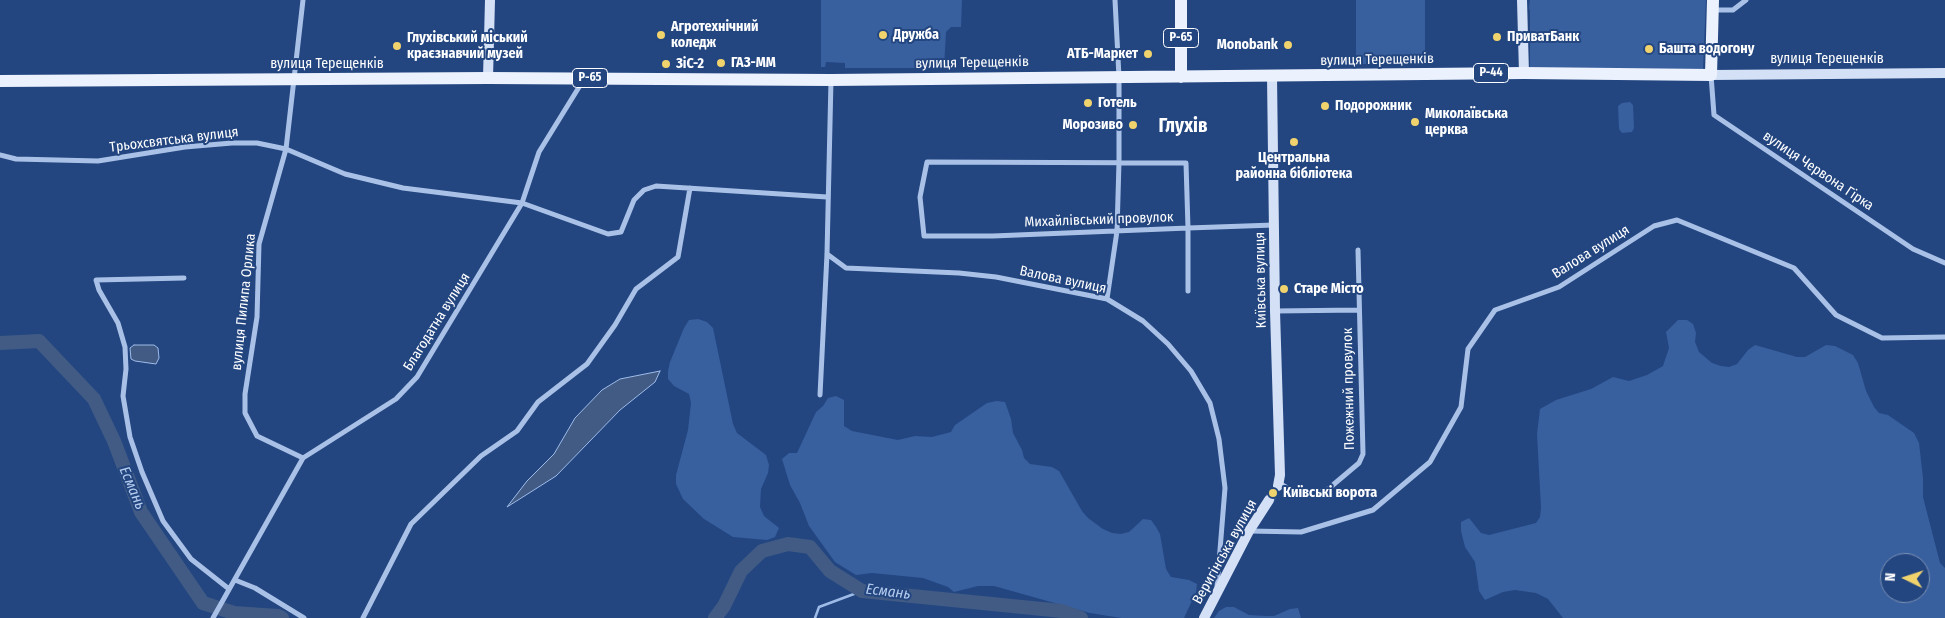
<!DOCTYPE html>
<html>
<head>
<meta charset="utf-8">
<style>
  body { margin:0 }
  #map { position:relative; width:1945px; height:618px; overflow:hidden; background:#234680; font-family:"Fira Sans Condensed",sans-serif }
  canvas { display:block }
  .north { position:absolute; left:1880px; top:553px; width:50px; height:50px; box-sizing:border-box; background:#234680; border:1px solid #7b90b3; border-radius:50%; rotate:274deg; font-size:14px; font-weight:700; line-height:20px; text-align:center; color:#fff }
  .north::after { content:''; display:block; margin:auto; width:18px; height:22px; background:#f1d36d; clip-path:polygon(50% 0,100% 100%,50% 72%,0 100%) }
</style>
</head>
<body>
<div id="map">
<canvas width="1945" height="618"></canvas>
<div class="north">N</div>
</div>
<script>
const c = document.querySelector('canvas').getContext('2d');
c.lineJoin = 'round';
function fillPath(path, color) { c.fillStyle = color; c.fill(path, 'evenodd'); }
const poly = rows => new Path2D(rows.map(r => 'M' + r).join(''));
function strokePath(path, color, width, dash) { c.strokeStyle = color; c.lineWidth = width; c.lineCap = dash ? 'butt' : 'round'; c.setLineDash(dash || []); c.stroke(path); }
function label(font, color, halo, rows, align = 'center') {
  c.font = font + ' "Fira Sans Condensed",sans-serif'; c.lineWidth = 4; c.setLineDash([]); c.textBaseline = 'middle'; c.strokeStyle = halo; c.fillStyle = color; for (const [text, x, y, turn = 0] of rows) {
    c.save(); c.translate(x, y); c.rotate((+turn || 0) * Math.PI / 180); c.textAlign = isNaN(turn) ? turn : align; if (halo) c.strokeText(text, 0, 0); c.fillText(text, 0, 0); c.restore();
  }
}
fillPath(poly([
  [821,0,962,0,961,27,951,27,946,32,944,68,845,68,845,63,826,62,825,67,821,67],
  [1356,0,1425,0,1425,64,1356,64],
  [1530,0,1706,0,1703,69,1530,68,1530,11,1529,8],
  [1630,102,1633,105,1634,128,1632,132,1622,133,1619,129,1618,106,1622,103],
  [698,319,707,322,713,328,733,424,737,433,766,455,769,465,768,473,761,489,760,507,764,516,779,528,775,537,767,540,733,537,704,519,683,499,676,484,676,475,688,430,691,403,689,394,674,386,668,379,668,371,670,362,684,328,689,320],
  [1678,320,1687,320,1693,324,1696,333,1695,342,1699,352,1712,363,1721,366,1729,367,1737,364,1748,350,1755,345,1797,357,1805,357,1826,345,1835,346,1853,355,1858,363,1866,391,1874,407,1879,413,1888,415,1914,433,1919,443,1923,478,1923,497,1940,563,1945,568,1945,618,1563,618,1548,599,1536,593,1515,590,1503,592,1485,600,1479,591,1475,562,1465,547,1461,531,1461,522,1469,518,1481,533,1489,535,1536,523,1540,517,1541,508,1537,434,1540,409,1556,400,1591,389,1613,377,1629,381,1647,375,1663,366,1669,348,1666,332],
  [1890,563,1920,563,1920,593,1890,593],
  [836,396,844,400,844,426,852,431,898,440,915,436,932,437,951,432,955,425,987,403,997,401,1005,402,1011,419,1013,433,1022,450,1024,458,1030,464,1052,467,1059,471,1082,511,1088,518,1103,529,1112,533,1121,534,1129,532,1143,519,1151,520,1156,527,1160,534,1166,569,1171,577,1189,580,1197,584,1196,592,1184,618,1121,618,1090,613,994,586,978,586,954,592,948,587,923,578,872,573,856,575,835,562,809,526,800,503,790,485,782,459,789,453,797,453,816,412,823,406,828,398],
  [1226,607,1234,607,1249,615,1266,616,1274,616,1290,609,1298,608,1301,618,1214,618,1219,611]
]), '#385f9e');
const water = poly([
  [134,345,154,345,158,348,159,358,156,364,135,361,131,359,130,348,134,345],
  [660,371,655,382,620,410,556,476,507,507,527,481,554,454,575,418,602,390,620,379,660,371]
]);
fillPath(water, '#415b85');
strokePath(water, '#9ebbe8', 1);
strokePath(poly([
  [815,618,819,607,862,591]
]), '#9ebbe8', 2.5);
strokePath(poly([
  [0,343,39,341,94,399,114,441,141,512,203,603,234,613,278,616,282,618],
  [715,618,724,606,741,571,762,551,788,544,810,547,830,571,862,591,1062,611,1081,618]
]), '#415b85', 14);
strokePath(poly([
  [1269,500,1278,486]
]), '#446293', 10, [10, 5]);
strokePath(poly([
  [1714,10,1733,10,1746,0],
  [1711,75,1714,115,1913,249,1945,263],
  [0,155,16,159,98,161,185,147,232,143,257,143,286,149,345,174,403,188,522,203,608,234,621,232,634,200,644,190,656,186,827,197],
  [827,254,846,268,959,273,996,277,1107,299,1143,321,1168,344,1191,371,1210,403,1219,439,1225,488,1217,587],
  [184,278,96,280,99,290,118,323,125,347,126,369,123,396,130,437,142,472,163,521,191,559,229,589],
  [1188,291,1188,228,1186,163,927,162,920,197,924,236,993,236,1188,228,1274,225],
  [1107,299,1117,231,1119,162,1119,77,1115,0],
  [1275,311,1359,310],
  [820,395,827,254,831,80],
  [303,458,257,436,245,413,245,394,257,317,259,244,286,149,303,0],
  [1279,483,1299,495,1310,495,1327,490,1359,463,1363,454,1358,250],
  [1249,531,1301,532,1373,510,1430,462,1461,407,1468,349,1495,310,1559,287,1654,226,1677,220,1794,268,1836,315,1882,338,1945,337],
  [235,580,255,588,304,618],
  [213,618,303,458,396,399,417,377,522,203,539,152,584,79],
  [363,618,411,524,481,456,517,431,538,402,587,364,615,325,636,289,678,257,690,188]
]), '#aac1e7', 5);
strokePath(poly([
  [1522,0,1524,73],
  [1711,75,1945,73],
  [1272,76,1275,311,1280,475,1278,486],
  [488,78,490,0],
  [1204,618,1249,531,1269,500]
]), '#d4e0f6', 10);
strokePath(poly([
  [1181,77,1181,0],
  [0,81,488,78,831,80,1524,73,1711,75,1713,0]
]), '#ebf1fd', 12);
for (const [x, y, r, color] of [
  [661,35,5,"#f1d36d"],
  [883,35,5,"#f1d36d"],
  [1497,37,5,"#f1d36d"],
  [1288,45,5,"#f1d36d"],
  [397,46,5,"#f1d36d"],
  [1649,49,5,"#f1d36d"],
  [1148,54,5,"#f1d36d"],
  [721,63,5,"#f1d36d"],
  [666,64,5,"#f1d36d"],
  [1088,103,5,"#f1d36d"],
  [1325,106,5,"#f1d36d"],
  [1415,122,5,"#f1d36d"],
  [1133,125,5,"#f1d36d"],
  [1294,142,5,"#f1d36d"],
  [1284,289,5,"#f1d36d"],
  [1273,493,5,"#f1d36d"]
]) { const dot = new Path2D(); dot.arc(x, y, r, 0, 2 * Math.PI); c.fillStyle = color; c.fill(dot); strokePath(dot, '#234680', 2); }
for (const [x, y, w] of [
  [1181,38,35],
  [1491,73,35],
  [590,78,35]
]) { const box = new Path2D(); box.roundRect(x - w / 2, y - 9.5, w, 19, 4); c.fillStyle = '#234680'; c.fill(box); strokePath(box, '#fff', 1); }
label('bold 12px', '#fff', null, [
  ["Р-65",1181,38],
  ["Р-44",1491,73],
  ["Р-65",590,78]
]);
label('bold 14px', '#fff', '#234680', [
  ["Агротехнічний",671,27],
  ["коледж",671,43],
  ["Дружба",893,35],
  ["ПриватБанк",1507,37],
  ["Глухівський міський",407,38],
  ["краєзнавчий музей",407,54],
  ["Monobank",1278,45,"right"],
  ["Башта водогону",1659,49],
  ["АТБ-Маркет",1138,54,"right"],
  ["ГАЗ-ММ",731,63],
  ["ЗіС-2",676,64],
  ["Готель",1098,103],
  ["Подорожник",1335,106],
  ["Миколаївська",1425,114],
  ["церква",1425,130],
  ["Морозиво",1123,125,"right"],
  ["Центральна",1294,158,"center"],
  ["районна бібліотека",1294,174,"center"],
  ["Старе Місто",1294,289],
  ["Київські ворота",1283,493]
], 'left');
label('14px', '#fff', '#234680', [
  ["вулиця Терещенків",1827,59],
  ["вулиця Терещенків",1377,60,-1],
  ["вулиця Терещенків",972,63,-1],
  ["вулиця Терещенків",327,64],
  ["Трьохсвятська вулиця",174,140,-7],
  ["вулиця Червона Гірка",1818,171,34],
  ["Михайлівський провулок",1099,220,-2],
  ["Валова вулиця",1591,252,-32],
  ["Валова вулиця",1063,280,12],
  ["Київська вулиця",1261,280,-91],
  ["вулиця Пилипа Орлика",244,302,-84],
  ["Благодатна вулиця",437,322,-58],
  ["Пожежний провулок",1349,389,-91],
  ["Веригінська вулиця",1225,552,-61]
]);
label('italic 15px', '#b5ccee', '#234680', [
  ["Есмань",132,488,67],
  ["Есмань",888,592,7]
]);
label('bold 19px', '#fff', '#234680', [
  ["Глухів",1183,127]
]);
</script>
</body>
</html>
